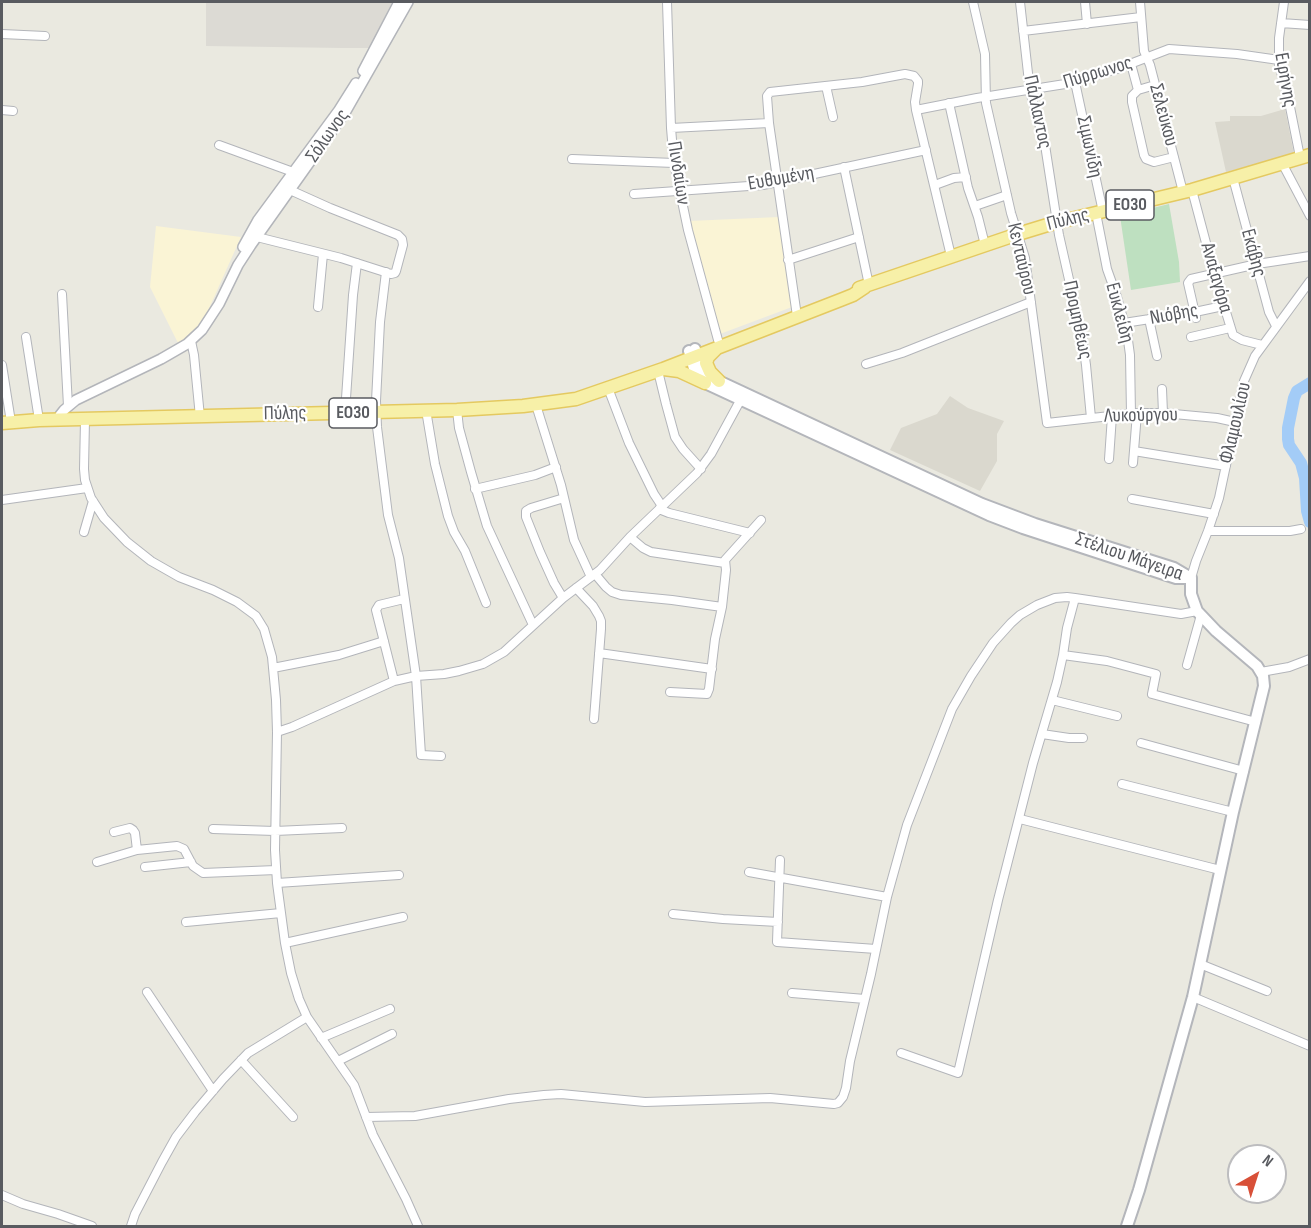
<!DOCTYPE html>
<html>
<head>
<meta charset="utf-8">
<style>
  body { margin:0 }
  #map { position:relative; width:1311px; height:1228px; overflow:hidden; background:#eae9e0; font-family:"Sofia Sans Condensed",sans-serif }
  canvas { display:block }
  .frame { position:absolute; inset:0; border:3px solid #595b60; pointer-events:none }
  .north { position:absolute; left:1227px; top:1144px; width:60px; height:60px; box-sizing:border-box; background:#fff; border:2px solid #bdbdbf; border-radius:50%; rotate:39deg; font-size:16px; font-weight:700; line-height:24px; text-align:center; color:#595b60 }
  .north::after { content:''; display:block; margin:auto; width:21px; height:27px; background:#d85038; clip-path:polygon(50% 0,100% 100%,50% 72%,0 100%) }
</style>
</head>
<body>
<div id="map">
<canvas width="1311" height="1228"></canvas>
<div class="frame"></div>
<div class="north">N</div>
</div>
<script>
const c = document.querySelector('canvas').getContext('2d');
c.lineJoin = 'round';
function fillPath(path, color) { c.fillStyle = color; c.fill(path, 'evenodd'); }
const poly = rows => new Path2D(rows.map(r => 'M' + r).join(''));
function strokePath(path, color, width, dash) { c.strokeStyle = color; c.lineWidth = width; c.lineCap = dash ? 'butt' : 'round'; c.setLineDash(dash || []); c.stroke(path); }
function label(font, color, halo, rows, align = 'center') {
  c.font = font + ' "Sofia Sans Condensed",sans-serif'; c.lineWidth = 4.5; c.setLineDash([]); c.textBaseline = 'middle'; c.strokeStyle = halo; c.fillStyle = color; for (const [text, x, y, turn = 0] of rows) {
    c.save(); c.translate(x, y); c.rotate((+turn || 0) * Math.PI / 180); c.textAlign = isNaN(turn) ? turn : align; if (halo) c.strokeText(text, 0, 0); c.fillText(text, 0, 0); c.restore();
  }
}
fillPath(poly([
  [779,217,792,307,720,334,689,221],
  [156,226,241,237,202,324,196,331,179,345,150,287]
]), '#faf4d5');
fillPath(poly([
  [206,2,392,2,370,48,342,48,206,46]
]), '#dcdad4');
fillPath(poly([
  [1285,109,1294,154,1226,172,1215,122,1230,121,1230,116,1261,116],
  [950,396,968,408,1004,421,997,434,997,461,980,491,890,450,901,428,937,414]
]), '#dad8ce');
fillPath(poly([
  [1169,204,1179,262,1180,282,1131,290,1120,216]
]), '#bee0c0');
strokePath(poly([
  [1310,383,1297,391,1294,398,1288,428,1288,439,1289,445,1301,463,1305,478,1307,511,1310,522]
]), '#a3ccf7', 12);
const minor = poly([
  [667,2,671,128,674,163,688,230,718,340],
  [973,2,985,54,986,103,1011,213,1025,258,1047,423,1137,413,1163,413,1217,418,1235,422],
  [1020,2,1030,91,1045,145,1059,235,1082,337,1086,365,1091,418],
  [1085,2,1087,24],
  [1140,2,1144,51,1150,65,1183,192],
  [1284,2,1279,38,1279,64,1289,102,1300,157],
  [1281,23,1310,25],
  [1023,31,1141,17],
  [2,34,45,36],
  [1131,64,1138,90],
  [1075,82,1103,212],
  [1155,85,1138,90,1132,96,1132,102,1144,155,1146,159,1154,162,1174,157],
  [826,86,833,117],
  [949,103,968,188,978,217,985,245],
  [2,110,13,111],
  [916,110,977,98,1065,84,1117,69,1169,49,1237,54,1279,60],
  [671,128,769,123],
  [219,145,293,172],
  [572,159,674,163],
  [1282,163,1310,216],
  [844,167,869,285],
  [1233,178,1269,312,1276,326],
  [935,185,954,178,966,177],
  [1192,190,1214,273,1233,335,1242,340,1262,345],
  [634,194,763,185,926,150],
  [975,206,1007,195],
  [1096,213,1107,269,1117,297,1127,333,1130,355,1131,414],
  [257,237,341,258,391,274,395,273,396,271,403,245,402,239,398,235,330,208,290,190],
  [788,260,859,237],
  [386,272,380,322,376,401,377,427,388,515,399,558,416,676,421,755,441,756],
  [62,294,68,406],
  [318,307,323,254],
  [797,316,769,123,767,96,770,92,862,82,905,74,914,76,918,81,918,84,915,102,916,110,951,256],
  [1196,318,1188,283,1191,279,1257,264,1310,256],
  [1149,319,1157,356],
  [1124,323,1195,312,1223,306],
  [26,337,39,420],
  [1191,337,1230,328],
  [191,341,194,355,200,417],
  [866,364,902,353,1031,302],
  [2,365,11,422],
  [658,371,666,404,675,437,683,449,701,469],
  [608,388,629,443,654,494,662,506],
  [1162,389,1163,413],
  [536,405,561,485,574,540,591,577],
  [426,410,435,464,448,516,454,532,465,551,486,603],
  [457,410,459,428,471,472,487,526,533,625],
  [345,413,353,295,357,263],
  [85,420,84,469,85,480,91,498,104,518,127,542,151,561,179,577,213,590,237,602,256,616,264,629,272,657,276,700,277,732,275,850,277,883,285,943,291,973,299,999,307,1017,354,1085,373,1135,406,1199,418,1226],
  [1134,451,1226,466],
  [1109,459,1112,416],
  [1133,463,1137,413],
  [475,489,535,475,556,467],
  [1132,499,1214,514],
  [2,500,87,488],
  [659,509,669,513,750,533],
  [1208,531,1290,531,1301,529],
  [84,532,93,501],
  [630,537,643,548,651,552,725,563],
  [595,574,606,587,612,592,621,595,672,600,722,607],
  [1191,578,1196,561,1208,531,1219,498,1244,381,1255,356,1310,281],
  [576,588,593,606,599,616,601,621,601,629,594,719],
  [563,598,554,583,540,552,526,517,526,511,531,508,564,498],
  [599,653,712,669],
  [1063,655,1107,661,1156,674,1152,694,1256,722],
  [1187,665,1201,615],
  [273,668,339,655,384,641],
  [1261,672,1289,667,1310,659],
  [394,681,376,610,379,605,404,599],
  [670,692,707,694,709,689,715,639,722,607,726,570,725,560,761,520],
  [1052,700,1117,716],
  [277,732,292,727,394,681,416,676,444,674,459,671,483,664,504,652,563,598,600,570,630,537,697,473,711,454,741,399],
  [1042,734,1069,738,1083,738],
  [1141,743,1244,771],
  [1122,784,1233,812],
  [1020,819,1220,870],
  [213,829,275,831,342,828],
  [114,832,130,828,133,830,135,833,137,850],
  [780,860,777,942,876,949],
  [97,862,137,850,177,846,184,849,193,866,203,873,276,870],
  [145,867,191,862],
  [749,872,887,897],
  [277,883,399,875],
  [673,914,723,919,778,922],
  [186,922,281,913],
  [285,943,403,917],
  [1200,964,1267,991],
  [147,992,213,1091],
  [792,993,865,999],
  [1193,997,1310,1046],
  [321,1038,390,1009],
  [901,1053,958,1073,998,900,1033,763,1057,682,1063,655,1067,628,1075,598],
  [241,1060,293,1117],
  [338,1061,392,1034],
  [366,1117,415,1116,509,1099,544,1095,561,1094,645,1102,770,1098,834,1104,838,1103,843,1097,846,1088,850,1061,871,974,887,897,907,825,952,709,971,676,993,643,1011,623,1020,615,1037,605,1055,598,1067,597,1075,598,1181,614,1197,611],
  [2,1195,23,1204,58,1214,92,1226],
  [131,1226,135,1214,162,1162,176,1137,195,1112,223,1079,248,1053,307,1017]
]);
const tertiary = poly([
  [363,71,399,2],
  [243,247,258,220,339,110,356,83],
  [59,420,60,415,64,410,76,400,161,359,187,344,202,330,219,304,238,265,251,245,346,111,408,2]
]);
const secondary = poly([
  [695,349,701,367,710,377,982,504,1035,524,1174,568,1191,578],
  [689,351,695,372,705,383,989,515,1023,528,1176,578,1191,578],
  [1127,1226,1139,1190,1193,997,1233,812,1264,686,1263,676,1257,666,1216,631,1197,611,1191,594,1191,578]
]);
const primary = poly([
  [859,288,1018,234,1054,223,1192,190,1310,155],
  [716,349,708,357,706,363,710,372,719,381],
  [664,369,679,371,705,383],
  [2,423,39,420,457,410,523,406,576,399,663,369,843,299,853,295,865,287]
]);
strokePath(minor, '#b3b5ba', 10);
strokePath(tertiary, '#b3b5ba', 12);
strokePath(secondary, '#b4b6bb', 14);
strokePath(primary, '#e4c960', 15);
strokePath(minor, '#fff', 8);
strokePath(tertiary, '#fff', 9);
strokePath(secondary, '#fff', 10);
strokePath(primary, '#f7f0a8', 12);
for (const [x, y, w] of [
  [1130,205,48],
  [353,413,48]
]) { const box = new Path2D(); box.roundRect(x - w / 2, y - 15, w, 30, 4.5); c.fillStyle = '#fff'; c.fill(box); strokePath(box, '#595b60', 1.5); }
label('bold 18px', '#595b60', null, [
  ["ΕΟ30",1130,205],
  ["ΕΟ30",353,413]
]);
label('20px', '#595b60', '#fff', [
  ["Πύρρωνος",1098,73,-17],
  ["Ειρήνης",1285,80,80],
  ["Πάλλαντος",1037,112,78],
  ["Σελεύκου",1163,115,75],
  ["Σόλωνος",328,136,-55],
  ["Σιμωνίδη",1089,147,78],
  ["Πινδαίων",678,173,81],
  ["Ευθυμένη",781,179,-10],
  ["Πύλης",1068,220,-14],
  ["Εκάβης",1253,253,75],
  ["Κενταύρου",1021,259,77],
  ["Αναξαγόρα",1216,278,74],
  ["Ευκλείδη",1119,313,75],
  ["Νιόβης",1174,315,-10],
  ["Προμηθέως",1077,320,78],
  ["Πύλης",285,414,-1],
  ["Λυκούργου",1141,416,-1],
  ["Φλαμουλίου",1236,423,-77],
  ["Στέλιου Μάγειρα",1129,557,19]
]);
</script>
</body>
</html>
